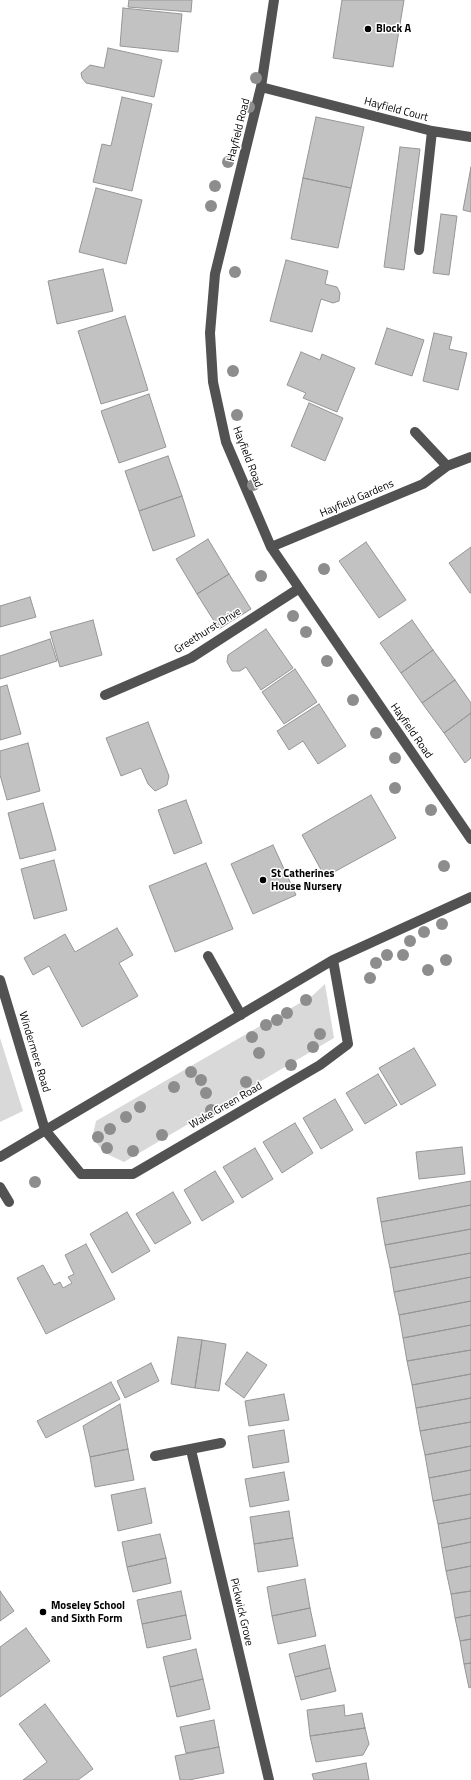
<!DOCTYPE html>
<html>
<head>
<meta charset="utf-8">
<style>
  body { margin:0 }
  canvas { display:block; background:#fff }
</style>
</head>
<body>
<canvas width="471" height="1780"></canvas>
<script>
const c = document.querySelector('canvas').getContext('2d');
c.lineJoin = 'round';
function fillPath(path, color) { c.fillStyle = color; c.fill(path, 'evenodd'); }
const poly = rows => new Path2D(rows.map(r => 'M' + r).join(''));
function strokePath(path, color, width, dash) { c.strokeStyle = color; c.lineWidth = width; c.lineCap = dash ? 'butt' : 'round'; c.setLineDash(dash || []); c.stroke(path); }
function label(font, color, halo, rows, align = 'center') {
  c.font = font + ' "Titillium Web",sans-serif'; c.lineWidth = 3; c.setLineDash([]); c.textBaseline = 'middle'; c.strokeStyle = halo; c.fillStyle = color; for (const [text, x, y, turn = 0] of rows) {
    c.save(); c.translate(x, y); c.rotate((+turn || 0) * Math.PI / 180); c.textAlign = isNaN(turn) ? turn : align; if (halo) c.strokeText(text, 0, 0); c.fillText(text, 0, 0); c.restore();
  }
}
fillPath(poly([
  [325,984,334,1038,124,1162,105,1153,92,1138,96,1121,312,996],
  [0,1038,23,1111,0,1122]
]), '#d9d9d9');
const building = poly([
  [129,0,192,0,191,12,128,7,129,0],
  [342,0,404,0,393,67,333,58,342,0],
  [123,8,182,14,178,52,120,46,123,8],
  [108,48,162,60,154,97,86,83,82,78,81,73,90,65,104,68,108,48],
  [122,97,152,104,132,191,93,182,102,144,111,146,122,97],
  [316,117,364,127,351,188,303,178,316,117],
  [400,147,420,149,404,270,384,267,400,147],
  [471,167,471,212,463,210,471,167],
  [303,178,351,188,338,248,291,239,303,178],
  [96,188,142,200,126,264,79,252,96,188],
  [441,214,457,216,449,275,433,273,441,214],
  [286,260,328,271,325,284,337,287,340,293,339,301,333,303,321,299,312,332,270,321,286,260],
  [103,269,113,311,57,324,48,281,103,269],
  [125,316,148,390,101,404,78,331,125,316],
  [387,328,424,340,412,376,375,364,387,328],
  [434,333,452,337,449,349,467,353,458,390,423,381,434,333],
  [301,352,320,360,322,354,355,368,337,412,303,398,306,393,287,385,301,352],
  [149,394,166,447,119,463,101,411,149,394],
  [309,403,343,418,325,461,291,446,309,403],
  [168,456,182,496,139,511,125,471,168,456],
  [182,496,195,536,153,551,139,511,182,496],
  [208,539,229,574,197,594,176,559,208,539],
  [366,542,406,600,379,618,339,561,366,542],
  [471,547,471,593,470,593,449,563,471,547],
  [229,574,251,609,219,629,197,594,229,574],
  [30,597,36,617,0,627,0,606,30,597],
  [93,620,102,655,60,667,50,632,93,620],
  [412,620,433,650,401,673,380,643,412,620],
  [266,629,293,668,261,690,246,667,240,671,232,671,227,662,228,655,266,629],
  [50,639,57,661,0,679,0,656,50,639],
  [433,650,455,680,422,703,401,673,433,650],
  [295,669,317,702,284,724,262,692,295,669],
  [455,680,471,703,471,713,444,733,422,703,455,680],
  [7,685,21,734,0,740,0,687,7,685],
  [319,704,346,746,318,764,303,741,289,750,277,731,319,704],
  [471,713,471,758,465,763,444,733,471,713],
  [148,722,169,776,167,785,155,791,148,784,141,768,121,776,106,738,148,722],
  [28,743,40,791,7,800,0,775,0,751,28,743],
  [371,795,396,838,325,877,302,835,371,795],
  [186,800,202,843,174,854,158,810,186,800],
  [43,803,56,850,20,859,8,813,43,803],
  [273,845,296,895,253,914,231,864,273,845],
  [54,860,67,910,34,919,21,869,54,860],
  [206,863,233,929,175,952,149,886,206,863],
  [117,928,133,955,119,963,138,996,82,1027,49,966,33,975,24,958,65,934,75,952,117,928],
  [414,1048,436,1085,401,1105,379,1068,414,1048],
  [378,1074,397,1105,365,1124,346,1093,378,1074],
  [335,1099,353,1130,321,1149,303,1118,335,1099],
  [295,1123,313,1153,282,1173,263,1142,295,1123],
  [462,1147,465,1174,419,1179,416,1152,462,1147],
  [255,1148,273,1179,242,1198,223,1167,255,1148],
  [215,1171,234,1202,202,1221,184,1190,215,1171],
  [471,1181,471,1205,381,1222,377,1198,471,1181],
  [173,1192,191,1223,155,1244,136,1214,173,1192],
  [471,1205,471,1229,385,1245,381,1222,471,1205],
  [127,1212,150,1251,112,1273,90,1234,127,1212],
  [471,1229,471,1253,390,1268,385,1245,471,1229],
  [86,1244,115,1299,46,1334,17,1278,43,1265,54,1285,60,1282,63,1288,72,1283,68,1277,74,1274,65,1255,86,1244],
  [471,1253,471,1277,394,1292,390,1268,471,1253],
  [471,1277,471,1301,399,1315,394,1292,471,1277],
  [471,1301,471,1325,403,1338,399,1315,471,1301],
  [471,1325,471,1350,407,1361,403,1338,471,1325],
  [178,1337,202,1340,195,1388,171,1384,178,1337],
  [202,1340,226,1344,219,1391,195,1388,202,1340],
  [471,1350,471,1374,412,1385,407,1361,471,1350],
  [247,1352,267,1365,244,1398,225,1384,247,1352],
  [151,1363,159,1381,125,1398,117,1381,151,1363],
  [471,1374,471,1398,416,1408,412,1385,471,1374],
  [111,1382,120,1399,46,1438,37,1421,111,1382],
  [284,1394,289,1420,249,1426,245,1401,284,1394],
  [471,1398,471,1422,420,1431,416,1408,471,1398],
  [120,1404,128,1449,90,1457,83,1426,120,1404],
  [471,1422,471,1446,425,1455,420,1431,471,1422],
  [284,1430,289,1462,253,1468,248,1436,284,1430],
  [471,1446,471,1470,429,1478,425,1455,471,1446],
  [128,1449,134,1480,95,1487,90,1457,128,1449],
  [471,1470,471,1494,433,1501,429,1478,471,1470],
  [284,1472,289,1500,250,1507,245,1479,284,1472],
  [145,1488,152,1523,118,1531,111,1495,145,1488],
  [471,1494,471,1518,438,1524,433,1501,471,1494],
  [289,1511,293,1538,254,1544,250,1517,289,1511],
  [471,1518,471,1542,442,1548,438,1524,471,1518],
  [160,1534,166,1558,127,1567,122,1542,160,1534],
  [293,1538,298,1566,258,1572,254,1544,293,1538],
  [471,1542,471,1566,446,1571,442,1548,471,1542],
  [166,1558,171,1583,133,1592,127,1567,166,1558],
  [471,1566,471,1591,451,1594,446,1571,471,1566],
  [305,1579,310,1608,272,1616,267,1587,305,1579],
  [0,1591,14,1611,0,1621,0,1591],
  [181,1591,186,1615,142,1624,137,1600,181,1591],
  [471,1591,471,1615,455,1618,451,1594,471,1591],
  [310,1608,316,1636,278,1644,272,1616,310,1608],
  [186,1615,191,1639,147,1648,142,1624,186,1615],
  [471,1615,471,1639,460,1641,455,1618,471,1615],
  [26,1628,50,1661,0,1697,0,1647,26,1628],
  [471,1639,471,1663,464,1664,460,1641,471,1639],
  [325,1645,330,1668,295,1677,289,1654,325,1645],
  [196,1649,203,1679,170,1687,163,1657,196,1649],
  [471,1663,471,1687,469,1688,464,1664,471,1663],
  [330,1668,336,1691,301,1700,295,1677,330,1668],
  [203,1679,210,1709,177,1717,170,1687,203,1679],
  [45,1704,93,1769,78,1780,23,1780,47,1762,19,1724,45,1704],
  [344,1705,345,1716,362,1713,365,1728,310,1736,307,1710,344,1705],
  [214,1720,219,1747,186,1753,180,1727,214,1720],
  [365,1728,369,1744,363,1755,316,1762,310,1736,365,1728],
  [219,1747,224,1773,189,1780,180,1780,175,1756,219,1747],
  [366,1763,369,1780,314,1780,312,1774,366,1763]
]);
fillPath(building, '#c2c2c2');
strokePath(building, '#969696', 1);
strokePath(poly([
  [274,0,261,87,215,274,210,333,213,382,226,442,271,547,471,839],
  [261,87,432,131,419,250],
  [432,131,471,137],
  [415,432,447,466],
  [271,547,423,484,447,466,471,457],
  [105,695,191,658,298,589],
  [208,956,241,1015],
  [0,980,45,1130,81,1174,133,1174,320,1065,348,1044,333,960],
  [0,1157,333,960,471,897],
  [0,1187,9,1202],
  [191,1450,269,1780],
  [155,1456,221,1443]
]), '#525252', 10);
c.fillStyle = '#8d8d8d';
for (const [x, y] of [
  [256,78],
  [249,107],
  [228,162],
  [215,186],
  [211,206],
  [235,272],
  [233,371],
  [237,415],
  [253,485],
  [324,569],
  [261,576],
  [293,616],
  [306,632],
  [327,661],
  [353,700],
  [376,733],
  [395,758],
  [395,788],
  [431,810],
  [444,866],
  [442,924],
  [424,932],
  [410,941],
  [387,955],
  [403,955],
  [446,960],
  [376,963],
  [428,970],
  [370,978],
  [306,1000],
  [287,1013],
  [277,1020],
  [266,1025],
  [320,1034],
  [252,1037],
  [313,1047],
  [259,1053],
  [291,1065],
  [191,1072],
  [201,1080],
  [246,1082],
  [174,1087],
  [206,1093],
  [140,1107],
  [211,1110],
  [126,1117],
  [110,1129],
  [162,1135],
  [98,1137],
  [107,1148],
  [133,1151],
  [35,1182]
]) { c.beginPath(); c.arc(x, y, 6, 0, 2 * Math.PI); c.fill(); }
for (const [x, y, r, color] of [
  [368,29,4,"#000"],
  [263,880,4,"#000"],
  [43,1612,4,"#000"]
]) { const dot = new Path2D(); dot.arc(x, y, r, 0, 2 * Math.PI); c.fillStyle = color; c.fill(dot); strokePath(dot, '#fff', 1.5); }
label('bold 11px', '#000', '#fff', [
  ["Block A",376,29],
  ["St Catherines",271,874],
  ["House Nursery",271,887],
  ["Moseley School",51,1606],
  ["and Sixth Form",51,1619]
], 'left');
label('11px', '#000', '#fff', [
  ["Hayfield Court",396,110,15],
  ["Hayfield Road",239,130,-76],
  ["Hayfield Road",247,457,69],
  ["Hayfield Gardens",357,499,-23],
  ["Greethurst Drive",208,631,-32],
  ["Hayfield Road",411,731,55],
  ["Windermere Road",34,1052,73],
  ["Wake Green Road",226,1106,-30],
  ["Pickwick Grove",241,1612,77]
]);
</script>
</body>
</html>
